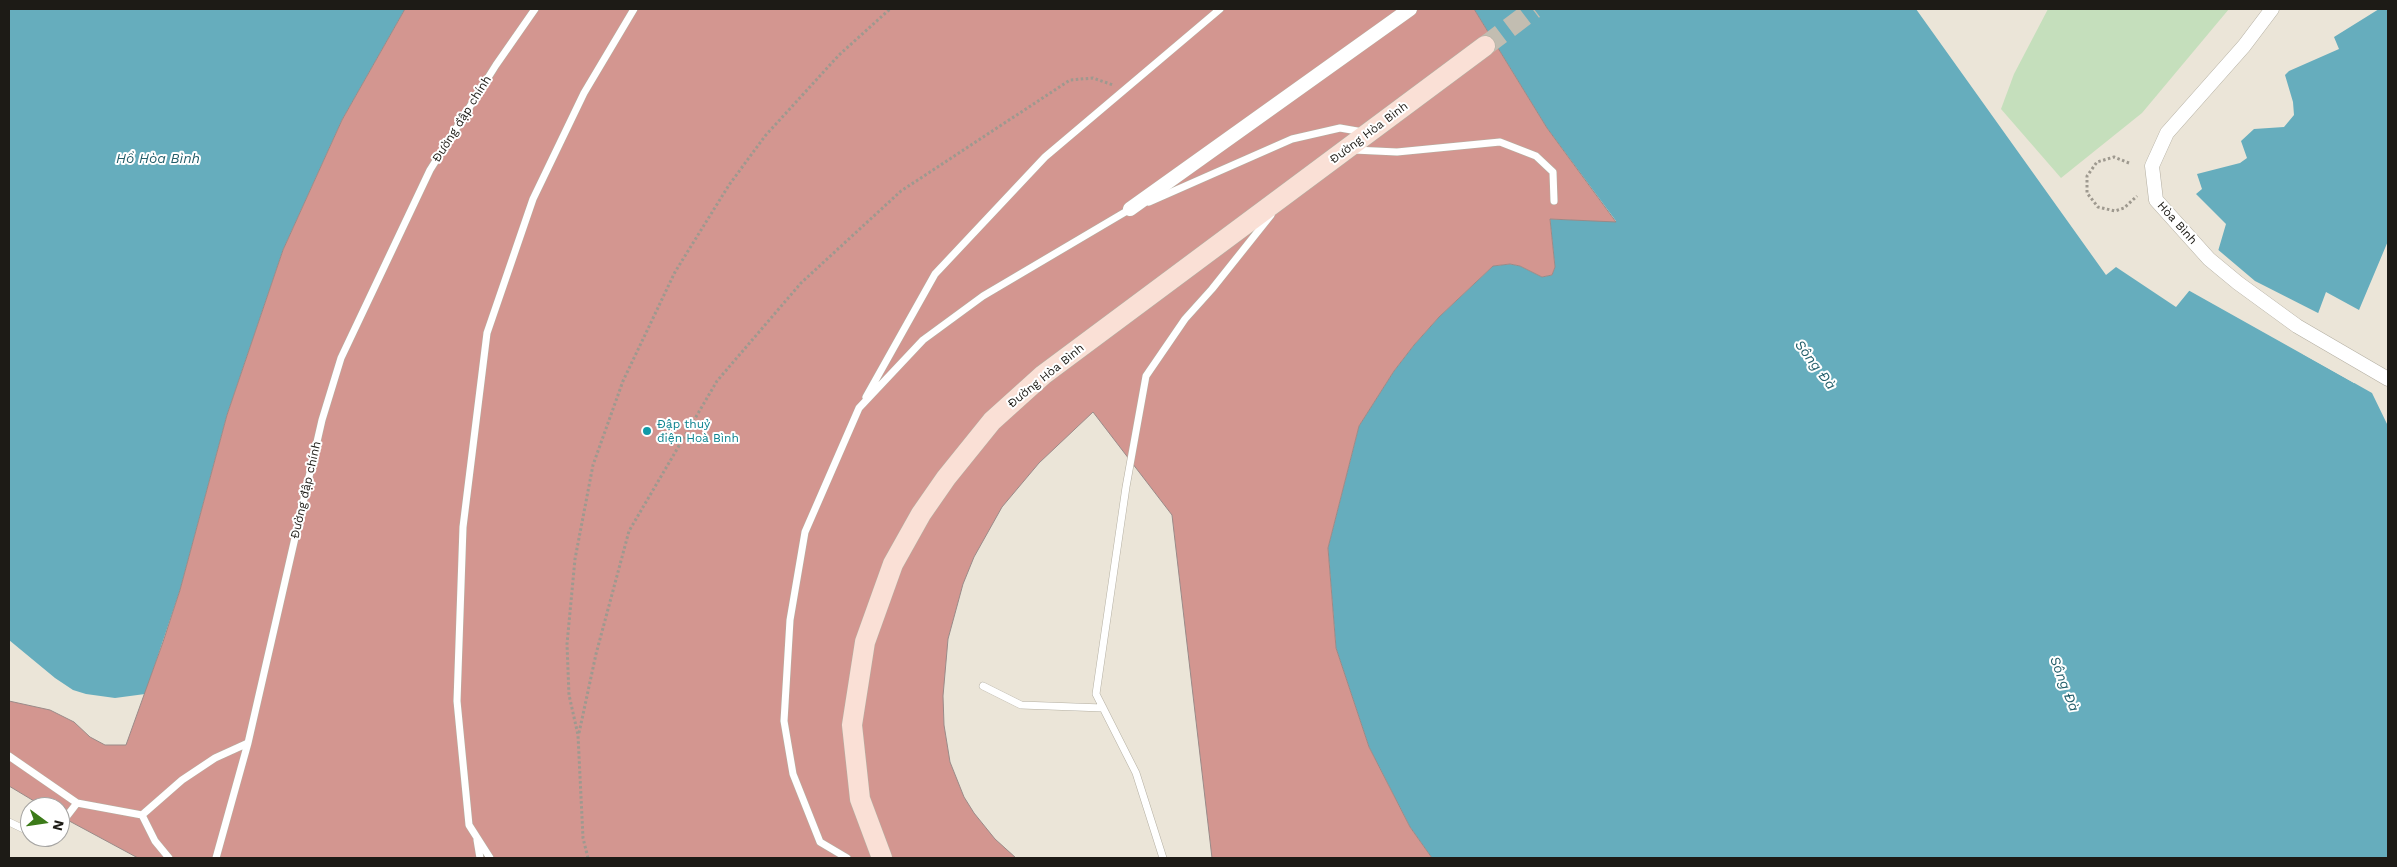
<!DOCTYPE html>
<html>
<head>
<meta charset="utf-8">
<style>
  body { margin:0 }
  #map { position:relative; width:2397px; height:867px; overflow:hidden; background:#ebe5d8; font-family:"Work Sans",sans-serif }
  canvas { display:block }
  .frame { position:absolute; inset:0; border:10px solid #1d1b16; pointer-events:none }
  .north { position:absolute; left:20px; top:797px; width:50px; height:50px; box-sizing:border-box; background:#fff; border:1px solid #a5a4a2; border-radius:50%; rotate:104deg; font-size:14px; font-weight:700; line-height:20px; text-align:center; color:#1d1b16 }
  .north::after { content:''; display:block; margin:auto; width:18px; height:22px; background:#3c7b19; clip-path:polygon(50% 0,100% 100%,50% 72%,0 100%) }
</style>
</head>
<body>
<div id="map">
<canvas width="2397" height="867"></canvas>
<div class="frame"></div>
<div class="north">N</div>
</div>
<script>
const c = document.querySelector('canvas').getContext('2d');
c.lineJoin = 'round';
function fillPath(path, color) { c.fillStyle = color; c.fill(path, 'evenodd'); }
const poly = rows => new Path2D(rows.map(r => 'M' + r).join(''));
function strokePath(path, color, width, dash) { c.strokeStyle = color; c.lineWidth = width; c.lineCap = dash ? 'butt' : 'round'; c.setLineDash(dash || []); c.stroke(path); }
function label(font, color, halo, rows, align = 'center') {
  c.font = font + ' "Work Sans",sans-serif'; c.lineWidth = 4; c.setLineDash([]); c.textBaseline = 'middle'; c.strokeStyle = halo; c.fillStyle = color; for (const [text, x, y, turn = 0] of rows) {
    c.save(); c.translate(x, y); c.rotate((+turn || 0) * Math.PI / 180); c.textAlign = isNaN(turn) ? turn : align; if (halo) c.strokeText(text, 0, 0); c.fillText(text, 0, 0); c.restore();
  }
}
fillPath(poly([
  [2048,9,2229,9,2142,113,2061,178,2001,109,2014,74]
]), '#c5dfbc');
fillPath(poly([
  [9,9,405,9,342,120,283,250,227,415,180,590,145,694,115,698,86,694,73,690,55,678,9,640],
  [1474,9,1916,9,2106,275,2116,267,2176,307,2216,258,2226,224,2196,194,2202,189,2197,174,2240,163,2247,158,2241,141,2254,129,2284,127,2294,115,2293,102,2285,75,2289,71,2339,49,2334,37,2379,9,2388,9,2388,241,2359,310,2326,292,2303,354,2372,393,2388,426,2388,858,1432,858,1410,827,1369,747,1336,648,1328,548,1359,426,1394,371,1414,345,1439,317,1493,266,1510,264,1520,266,1542,277,1552,275,1555,267,1550,219,1616,221,1547,128]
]), '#66adbd');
fillPath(poly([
  [2216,248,2255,281,2320,314,2306,353,2355,381,2354,383,2188,290,2214,257]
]), '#ebe5d8');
const building = poly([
  [405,9,1474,9,1547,128,1616,222,1550,219,1555,267,1552,275,1542,277,1520,266,1510,264,1493,266,1439,317,1414,345,1394,371,1359,426,1328,548,1336,648,1369,747,1410,827,1432,858,1212,858,1172,515,1093,412,1039,463,1002,507,974,557,963,584,948,639,943,696,944,725,950,762,964,797,974,813,995,839,1016,858,138,858,60,816,60,807,44,807,9,786,9,701,50,710,74,722,90,737,105,745,126,745,163,642,180,590,227,415,283,250,342,120,405,9]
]);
fillPath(building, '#d39690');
strokePath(building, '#998a88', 1);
strokePath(poly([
  [1485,46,1534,9]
]), '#c2bdb1', 20, [20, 10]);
const lane = poly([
  [1354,150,1397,152,1500,142,1536,156,1553,172,1554,201],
  [1149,202,1292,139,1340,128,1363,132],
  [866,397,935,274,1045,157,1220,9],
  [983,686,1021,705,1103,708],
  [9,756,77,803,142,815,182,780,215,758,248,743,322,420,341,358,430,170,496,65,535,9],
  [142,815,155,841,169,858],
  [9,822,30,832],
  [60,825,77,803],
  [477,840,480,858],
  [216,858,248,743],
  [490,858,469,825,457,701,463,527,487,333,533,199,584,93,634,9],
  [847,858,820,842,793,774,784,721,790,620,805,532,859,408,923,340,983,296,1132,208],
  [1163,858,1136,773,1096,694,1126,487,1146,376,1185,319,1212,289,1271,215]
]);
const street = poly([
  [2272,9,2244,46,2167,133,2152,166,2156,200,2209,259,2238,283,2297,326,2388,379],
  [1130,209,1410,9]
]);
const secondary = poly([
  [882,858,860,799,852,725,865,642,893,564,921,514,946,478,992,421,1043,375,1485,46]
]);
strokePath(lane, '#b4afa2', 8);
strokePath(street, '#b4afa2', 15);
strokePath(secondary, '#b4afa2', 21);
strokePath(poly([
  [2129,163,2114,157,2097,162,2087,176,2087,193,2098,207,2115,211,2124,208,2137,196],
  [579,733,596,654,629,531,717,381,801,283,901,191,1070,80,1093,78,1113,85],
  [588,858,583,838,578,735,569,695,567,644,575,559,593,465,623,381,675,272,729,185,765,136,839,55,890,9]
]), '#9e998f', 3, [2.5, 2.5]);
strokePath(lane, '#fff', 7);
strokePath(street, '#fff', 14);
strokePath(secondary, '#fae0d6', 20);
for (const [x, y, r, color] of [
  [647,431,5,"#0f9aa8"]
]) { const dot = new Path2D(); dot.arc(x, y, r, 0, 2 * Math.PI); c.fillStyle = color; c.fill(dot); strokePath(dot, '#fff', 2); }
label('12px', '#1d1b16', '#fff', [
  ["Đường đập chính",462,119,-58],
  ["Đường Hòa Bình",1369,133,-37],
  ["Hòa Bình",2177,223,48],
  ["Đường Hòa Bình",1046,376,-39],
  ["Đường đập chính",306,490,-77]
]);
label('12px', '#0d838f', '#fff', [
  ["Đập thuỷ",657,424],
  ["điện Hoà Bình",657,438]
], 'left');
label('italic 14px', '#245f6b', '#fff', [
  ["Hồ Hòa Bình",158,159],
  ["Sông Đà",1815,365,53],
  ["Sông Đà",2064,684,69]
]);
</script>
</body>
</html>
